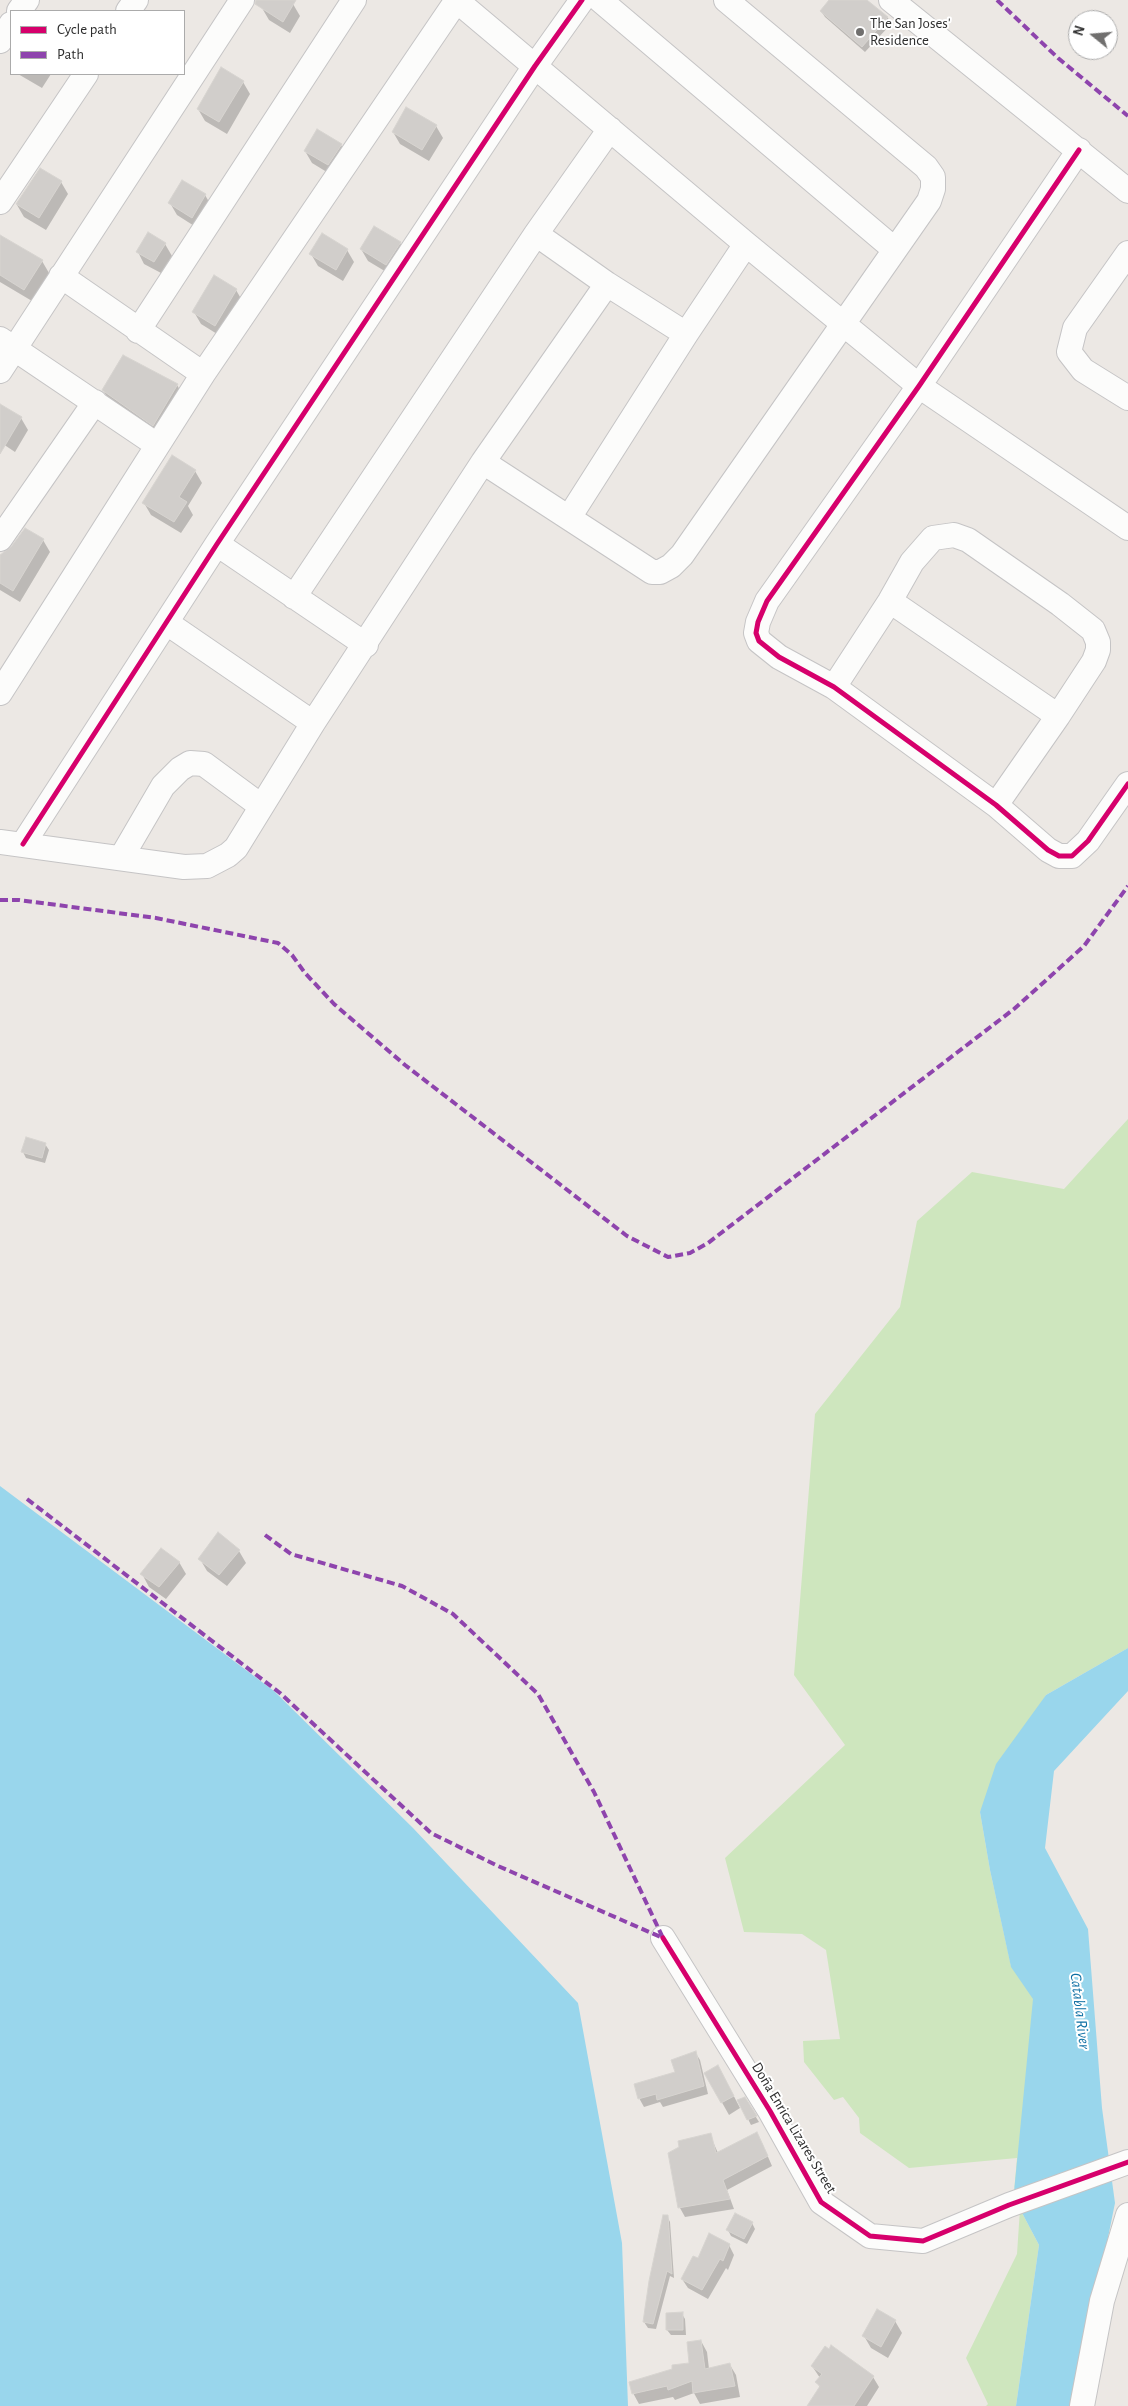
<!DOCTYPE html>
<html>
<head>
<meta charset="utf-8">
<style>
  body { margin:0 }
  #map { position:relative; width:1128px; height:2406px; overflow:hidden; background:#ece8e4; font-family:"Alegreya Sans",sans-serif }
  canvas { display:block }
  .legend { position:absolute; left:10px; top:10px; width:175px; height:65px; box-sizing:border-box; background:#fff; border:1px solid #ababab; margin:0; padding:6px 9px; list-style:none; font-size:15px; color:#2e2e2e }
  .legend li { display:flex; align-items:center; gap:10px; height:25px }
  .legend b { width:25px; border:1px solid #ababab }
  .north { position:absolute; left:1068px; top:10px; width:50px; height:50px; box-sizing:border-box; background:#fff; border:1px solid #ababab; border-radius:50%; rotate:287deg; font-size:14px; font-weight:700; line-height:20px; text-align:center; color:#2e2e2e }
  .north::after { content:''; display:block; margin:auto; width:18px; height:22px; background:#706f6e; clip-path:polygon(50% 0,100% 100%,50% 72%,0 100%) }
</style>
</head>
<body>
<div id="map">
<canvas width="1128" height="2406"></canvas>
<ul class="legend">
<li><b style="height:6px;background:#d6006c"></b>Cycle path</li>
<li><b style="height:6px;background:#8e44ad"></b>Path</li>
</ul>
<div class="north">N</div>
</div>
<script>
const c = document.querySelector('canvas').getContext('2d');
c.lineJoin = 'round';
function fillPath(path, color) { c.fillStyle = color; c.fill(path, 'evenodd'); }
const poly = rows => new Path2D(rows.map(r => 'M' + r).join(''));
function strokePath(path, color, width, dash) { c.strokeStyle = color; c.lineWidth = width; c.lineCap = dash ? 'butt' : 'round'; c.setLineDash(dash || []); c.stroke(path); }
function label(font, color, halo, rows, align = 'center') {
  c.font = font + ' "Alegreya Sans",sans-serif'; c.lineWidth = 4; c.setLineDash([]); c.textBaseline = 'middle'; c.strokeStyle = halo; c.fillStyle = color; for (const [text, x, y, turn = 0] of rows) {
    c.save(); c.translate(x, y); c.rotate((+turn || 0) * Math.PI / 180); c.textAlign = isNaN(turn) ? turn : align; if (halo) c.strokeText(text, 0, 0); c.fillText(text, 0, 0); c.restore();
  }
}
fillPath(poly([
  [1128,1119,1128,1648,1046,1695,980,1812,990,1870,1011,1966,1055,1974,1014,2192,1017,2158,909,2168,860,2133,859,2118,843,2097,834,2100,804,2062,803,2041,840,2039,826,1950,802,1934,744,1932,725,1858,845,1745,794,1675,815,1414,900,1307,917,1221,972,1172,1064,1189],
  [1020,2209,1039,2245,1016,2406,986,2406,988,2404,966,2358,1017,2254]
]), '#cee6be');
fillPath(poly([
  [0,1486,274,1691,413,1828,578,2003,622,2243,628,2406,0,2406],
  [1128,1648,1128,1691,1054,1771,1045,1848,1088,1929,1102,2108,1115,2203,1074,2406,1016,2406,1039,2245,1020,2209,1014,2192,1033,1999,1011,1967,990,1870,980,1812,996,1764,1046,1695]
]), '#99d6ec');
fillPath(poly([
  [267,0,287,0,293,4,300,16,290,33,269,20,262,8],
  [831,0,866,0,888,18,891,24,865,52,825,17,821,11],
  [18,74,51,74,42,88],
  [243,82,250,94,227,134,205,121,198,109],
  [436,126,443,138,429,161,400,144,393,132],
  [318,131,341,145,348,157,335,177,312,163,305,151],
  [61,182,68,194,46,230,24,217,17,205],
  [183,182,205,195,212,207,199,229,177,215,170,203],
  [0,236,42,261,49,273,32,301,0,282],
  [400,243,407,255,393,276,368,261,361,249],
  [165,244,172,256,161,273,144,264,138,252],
  [347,250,354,262,343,281,318,266,311,254],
  [236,290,243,302,222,337,201,324,194,312],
  [177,385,184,397,160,437,110,402,103,390],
  [0,405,21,418,28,430,15,452,0,442],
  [195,471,202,483,188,506,193,515,181,533,151,515,144,503],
  [43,540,50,552,20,602,0,590,0,557,12,548],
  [45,1144,49,1150,45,1163,26,1158,23,1152],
  [239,1551,246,1563,227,1586,207,1571,200,1559],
  [179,1562,186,1574,166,1599,149,1587,142,1574],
  [695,2052,700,2060,708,2094,663,2107,660,2102,644,2107,639,2098,677,2073],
  [706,2074,725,2079,740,2108,729,2115],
  [744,2098,759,2122,751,2125,748,2119],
  [710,2135,718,2153,762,2143,772,2166,727,2190,734,2209,685,2217,680,2208,669,2154],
  [667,2216,670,2222,674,2278,670,2276,656,2329,648,2328,644,2322],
  [752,2223,755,2229,747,2244,731,2236,728,2230],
  [729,2245,734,2255,728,2270,726,2268,708,2299,688,2288,682,2279,699,2260],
  [682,2314,685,2319,686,2335,671,2335,667,2330],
  [895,2321,902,2333,888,2358,871,2348,864,2336],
  [701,2341,707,2352,709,2369,730,2365,736,2375,740,2397,700,2404,694,2393,675,2400,673,2397,639,2404,633,2393,691,2364],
  [812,2366,873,2377,879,2387,867,2406,809,2406,820,2388,817,2382,820,2378]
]), '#0003');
const building = poly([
  [256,0,296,0,283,22,255,4,256,0],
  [829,0,867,0,888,17,862,47,820,11,829,0],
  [221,67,244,81,219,122,197,109,221,67],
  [406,107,437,125,422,150,392,132,406,107],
  [317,129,342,144,328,165,304,151,317,129],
  [40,168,62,181,39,218,16,204,40,168],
  [182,180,206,194,192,218,168,203,182,180],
  [374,226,401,242,386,265,360,249,374,226],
  [148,232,166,243,154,262,136,252,148,232],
  [322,233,348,249,336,270,309,254,322,233],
  [0,235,43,260,24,290,0,275,0,235],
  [214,275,237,289,215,326,192,312,214,275],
  [123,355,178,384,153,426,102,390,123,355],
  [0,404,22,417,0,454,0,404],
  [172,455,196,470,179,497,187,502,174,522,142,503,172,455],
  [25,528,44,539,13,591,0,583,0,555,11,547,25,528],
  [26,1137,46,1143,42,1158,21,1152,26,1137],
  [218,1532,240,1550,219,1575,198,1559,218,1532],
  [161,1548,180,1562,159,1587,140,1574,161,1548],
  [696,2051,704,2086,657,2100,656,2094,638,2099,634,2084,675,2072,671,2060,696,2051],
  [718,2065,734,2096,721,2103,704,2073,718,2065],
  [745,2097,757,2116,747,2120,737,2100,745,2097],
  [757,2132,768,2156,723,2180,730,2199,678,2208,668,2153,679,2147,678,2141,711,2133,716,2153,757,2132],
  [735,2213,753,2222,744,2239,726,2230,735,2213],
  [663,2215,668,2215,672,2274,667,2271,653,2324,643,2322,649,2281,663,2215],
  [709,2233,730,2244,723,2261,720,2259,702,2290,681,2279,693,2256,698,2258,709,2233],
  [877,2309,896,2320,881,2347,862,2336,877,2309],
  [683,2312,683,2330,666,2330,666,2313,683,2312],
  [701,2340,705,2369,730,2363,735,2386,693,2393,692,2381,668,2390,667,2386,632,2394,629,2382,672,2369,672,2365,689,2363,687,2342,701,2340],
  [831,2345,874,2376,854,2406,807,2406,820,2386,815,2382,822,2374,811,2366,825,2346,829,2349,831,2345]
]);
fillPath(building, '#d1cecb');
strokePath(building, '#d7d4d0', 1);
const street = poly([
  [456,0,746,244,919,386,1128,528],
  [600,0,894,249],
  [891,0,1128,191],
  [19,11,27,0],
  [128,11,136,0],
  [0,41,11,24],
  [1079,150,919,386,767,601,758,622,756,633,759,641,779,657,834,687,996,805,1048,850,1059,856,1072,856,1088,841,1128,784],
  [0,202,86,74],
  [536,234,607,284,686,334],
  [1128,253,1075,328,1069,352,1083,370,1128,398],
  [61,276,203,374],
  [138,331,354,0],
  [0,339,157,445],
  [0,371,242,0],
  [483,462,652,572,660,572,671,566,682,555,929,201,933,189,933,177,926,167,726,0],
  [570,516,686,334,746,244],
  [0,539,95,402],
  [217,544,366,645],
  [294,597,536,234,610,129],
  [890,601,1058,716],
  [167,623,313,723],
  [834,687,890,601,912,562,933,538,954,535,968,540,1060,604,1093,630,1098,642,1098,650,1094,661,1058,716,996,805],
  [0,693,203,374,457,0],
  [0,842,184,867,207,866,228,855,236,848,313,723,483,462,607,284],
  [23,844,217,544,535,66,582,0],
  [121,858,163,786,180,769,190,763,204,764,261,806],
  [663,1938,770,2111,821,2202,870,2236,923,2241,1009,2205,1128,2162],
  [1082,2406,1102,2301,1128,2215]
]);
strokePath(street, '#c5c4c5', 26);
strokePath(street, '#fcfcfb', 24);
strokePath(poly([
  [997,0,1058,58,1128,116],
  [0,900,19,900,156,918,278,943,292,955,305,973,334,1004,405,1065,627,1236,668,1257,690,1253,708,1243,1014,1009,1084,946,1128,886],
  [27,1499,280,1693,431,1833,498,1866,663,1938],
  [265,1535,291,1554,402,1586,453,1614,538,1694,594,1792,663,1938]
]), '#8e44ad', 4, [8, 4]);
strokePath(poly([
  [1079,150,919,386,767,601,758,622,756,633,759,641,779,657,834,687,996,805,1048,850,1059,856,1072,856,1088,841,1128,784],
  [23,844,217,544,535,66,582,0],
  [663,1938,770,2111,821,2202,870,2236,923,2241,1009,2205,1128,2162]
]), '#d6006c', 5);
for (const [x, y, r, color] of [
  [860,32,5,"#706f6e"]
]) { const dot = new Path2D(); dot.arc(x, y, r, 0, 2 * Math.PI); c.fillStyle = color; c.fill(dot); strokePath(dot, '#fff', 2); }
label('15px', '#2e2e2e', '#fff', [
  ["The San Joses'",870,23],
  ["Residence",870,40]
], 'left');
label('15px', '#2e2e2e', '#fff', [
  ["Doña Enrica Lizares Street",794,2128,59]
]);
label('italic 16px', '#0d6fa3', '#fff', [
  ["Catabla River",1080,2011,83]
]);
</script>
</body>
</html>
